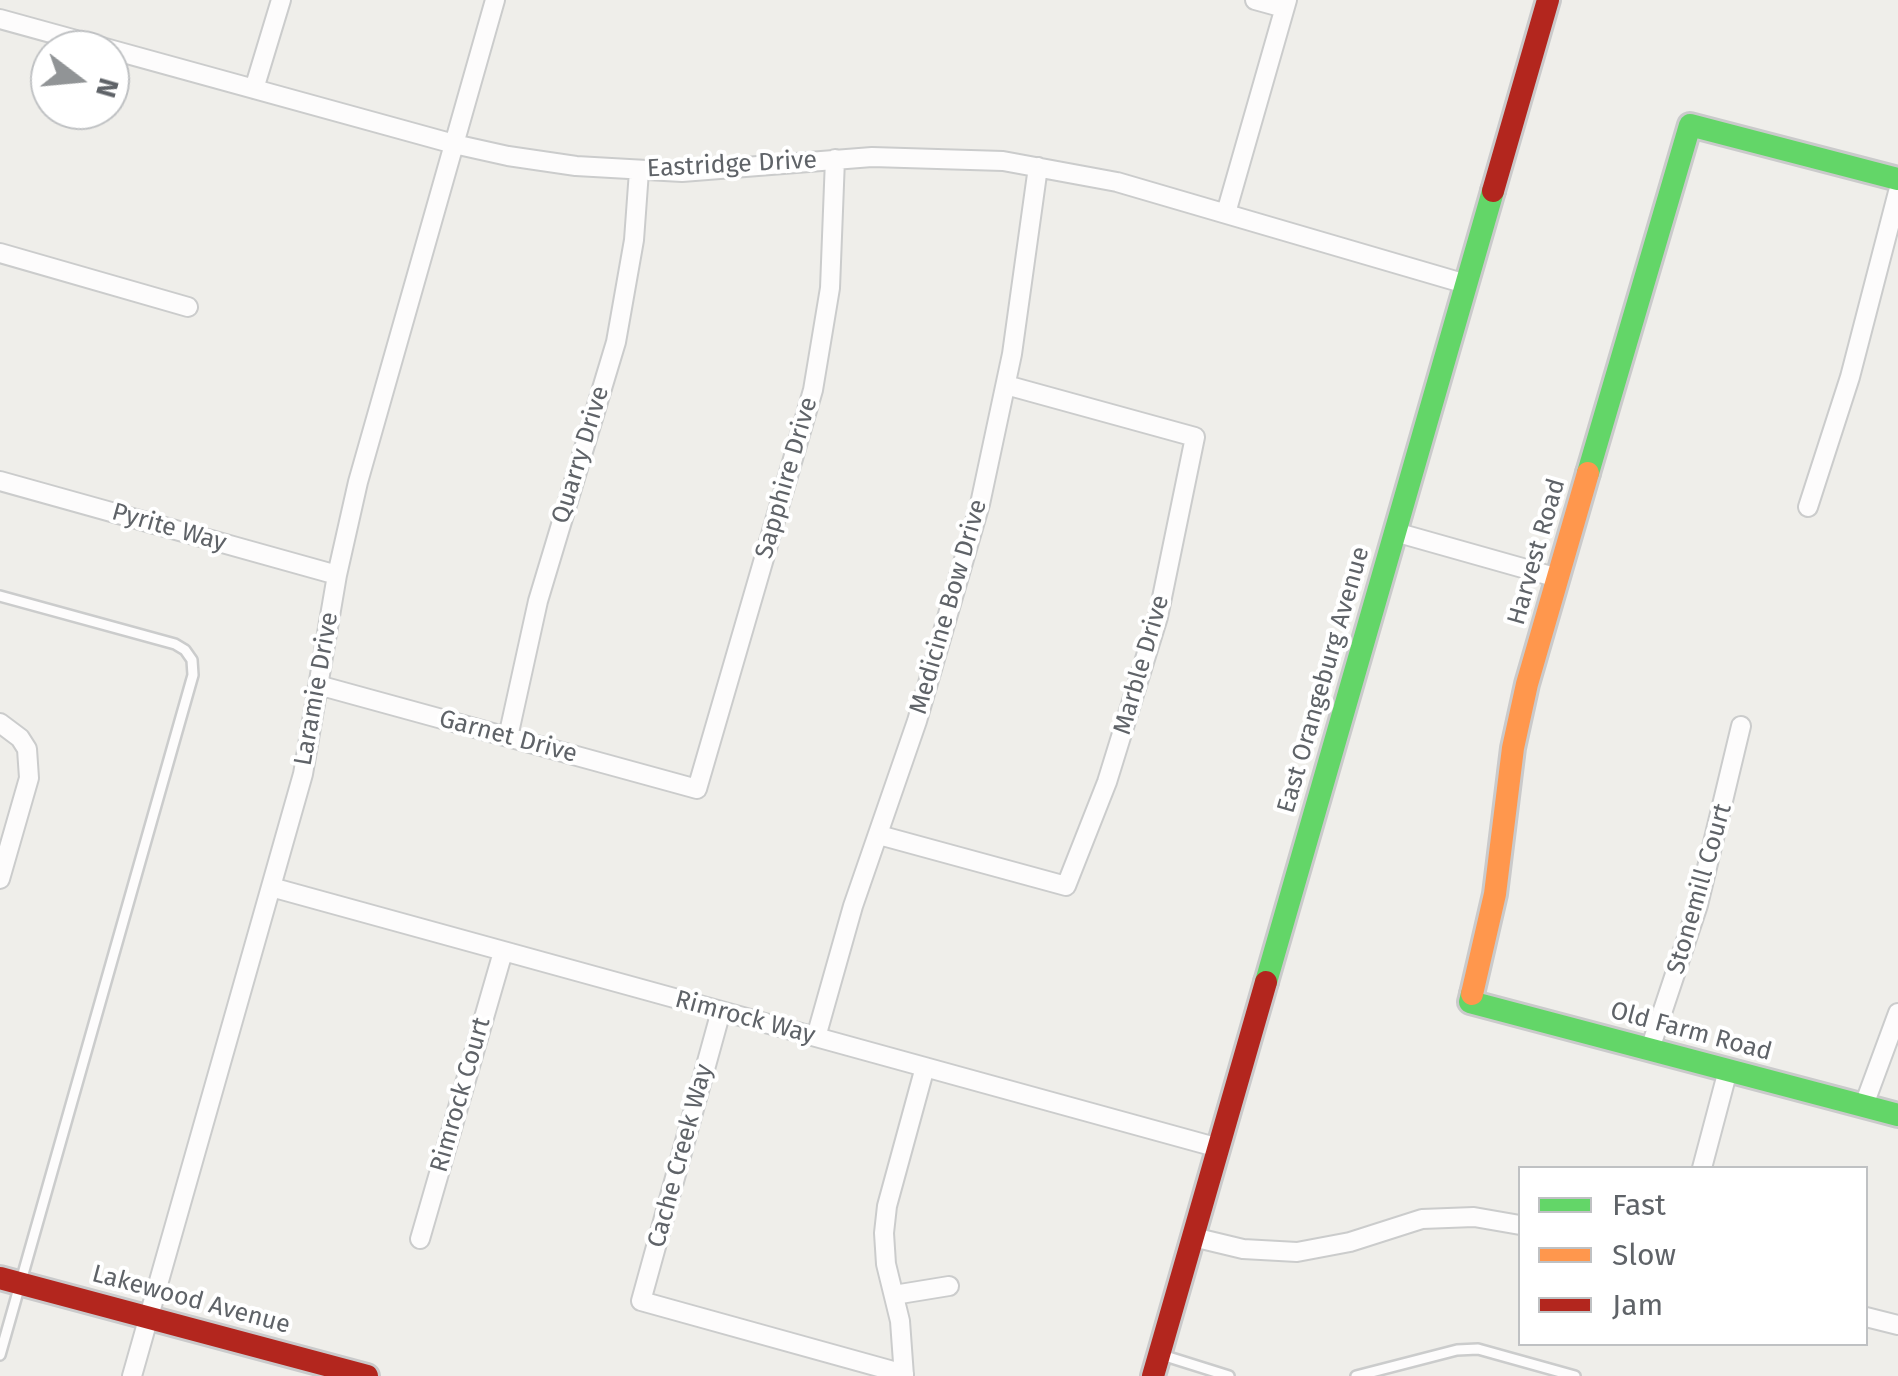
<!DOCTYPE html>
<html>
<head>
<meta charset="utf-8">
<style>
  body { margin:0 }
  #map { position:relative; width:1898px; height:1376px; overflow:hidden; background:#efeeea; font-family:"Fira Sans",sans-serif }
  canvas { display:block }
  .legend { position:absolute; left:1518px; top:1166px; width:350px; height:180px; box-sizing:border-box; background:#fff; border:2px solid #bfc1c3; margin:0; padding:12px 18px; list-style:none; font-size:30px; color:#5f6368 }
  .legend li { display:flex; align-items:center; gap:20px; height:50px }
  .legend b { width:50px; border:2px solid #bfc1c3 }
  .north { position:absolute; left:30px; top:30px; width:100px; height:100px; box-sizing:border-box; background:#fff; border:2px solid #bfc1c3; border-radius:50%; rotate:106deg; font-size:28px; font-weight:700; line-height:40px; text-align:center; color:#5f6368 }
  .north::after { content:''; display:block; margin:auto; width:35px; height:45px; background:#919496; clip-path:polygon(50% 0,100% 100%,50% 72%,0 100%) }
</style>
</head>
<body>
<div id="map">
<canvas width="1898" height="1376"></canvas>
<ul class="legend">
<li><b style="height:12px;background:#63d668"></b>Fast</li>
<li><b style="height:12px;background:#ff974d"></b>Slow</li>
<li><b style="height:12px;background:#b3261e"></b>Jam</li>
</ul>
<div class="north">N</div>
</div>
<script>
const c = document.querySelector('canvas').getContext('2d');
c.lineJoin = 'round';
const poly = rows => new Path2D(rows.map(r => 'M' + r).join(''));
function strokePath(path, color, width, dash) { c.strokeStyle = color; c.lineWidth = width; c.lineCap = dash ? 'butt' : 'round'; c.setLineDash(dash || []); c.stroke(path); }
function label(font, color, halo, rows, align = 'center') {
  c.font = font + ' "Fira Sans",sans-serif'; c.lineWidth = 8; c.setLineDash([]); c.textBaseline = 'middle'; c.strokeStyle = halo; c.fillStyle = color; for (const [text, x, y, turn = 0] of rows) {
    c.save(); c.translate(x, y); c.rotate((+turn || 0) * Math.PI / 180); c.textAlign = isNaN(turn) ? turn : align; if (halo) c.strokeText(text, 0, 0); c.fillText(text, 0, 0); c.restore();
  }
}
const lane = poly([
  [0,596,175,644,185,650,192,660,193,675,0,1355],
  [1162,1355,1229,1376],
  [1356,1376,1457,1350,1478,1349,1575,1376]
]);
const street = poly([
  [1255,0,1284,8],
  [0,19,454,144,508,156,576,166,682,172,872,157,1003,161,1117,182,1466,284],
  [254,89,281,0],
  [1226,213,1287,0],
  [0,253,188,307],
  [0,481,337,575],
  [1808,507,1850,377,1898,192],
  [1395,532,1558,578],
  [318,685,697,789,813,390,830,288,835,159],
  [0,723,20,738,27,749,29,778,0,879],
  [508,737,538,601,616,342,634,240,639,171],
  [879,835,1066,886,1107,782,1158,617,1195,437,1006,385],
  [271,887,1219,1148],
  [721,1011,641,1301,904,1374],
  [816,1037,853,906,917,721,980,504,1012,354,1038,167],
  [1650,1049,1698,905,1741,726],
  [1864,1105,1898,1013],
  [1702,1168,1728,1070],
  [1193,1237,1243,1249,1297,1252,1350,1242,1422,1219,1474,1217,1520,1225],
  [420,1239,503,952],
  [894,1295,949,1286],
  [1866,1317,1898,1325],
  [132,1376,303,774,337,575,358,482,495,0],
  [904,1376,900,1321,886,1264,884,1233,887,1206,925,1067]
]);
const fast = poly([
  [1588,473,1690,125,1898,179],
  [1266,982,1493,191],
  [1472,994,1470,1002,1898,1115]
]);
const slow = poly([
  [1472,994,1495,894,1513,748,1527,684,1588,473]
]);
const jam = poly([
  [1493,191,1548,0],
  [0,1278,367,1376],
  [1153,1376,1266,982]
]);
strokePath(lane, '#cbcccc', 14);
strokePath(street, '#cbcccc', 22);
strokePath(fast, '#cacacb', 28);
strokePath(slow, '#cacacb', 28);
strokePath(jam, '#cacacb', 28);
strokePath(lane, '#fdfcfc', 9);
strokePath(street, '#fdfcfc', 18);
strokePath(fast, '#63d668', 22);
strokePath(slow, '#ff974d', 22);
strokePath(jam, '#b3261e', 22);
label('25px', '#5f6368', '#fff', [
  ["Eastridge Drive",732,165,-3],
  ["Quarry Drive",581,455,-73],
  ["Sapphire Drive",787,478,-74],
  ["Pyrite Way",169,528,16],
  ["Harvest Road",1537,552,-74],
  ["Medicine Bow Drive",949,607,-74],
  ["Marble Drive",1142,665,-74],
  ["East Orangeburg Avenue",1324,680,-74],
  ["Laramie Drive",317,689,-80],
  ["Garnet Drive",508,737,15],
  ["Stonemill Court",1700,889,-74],
  ["Rimrock Way",745,1018,15],
  ["Old Farm Road",1691,1032,15],
  ["Rimrock Court",461,1095,-74],
  ["Cache Creek Way",681,1156,-75],
  ["Lakewood Avenue",191,1300,15]
]);
</script>
</body>
</html>
